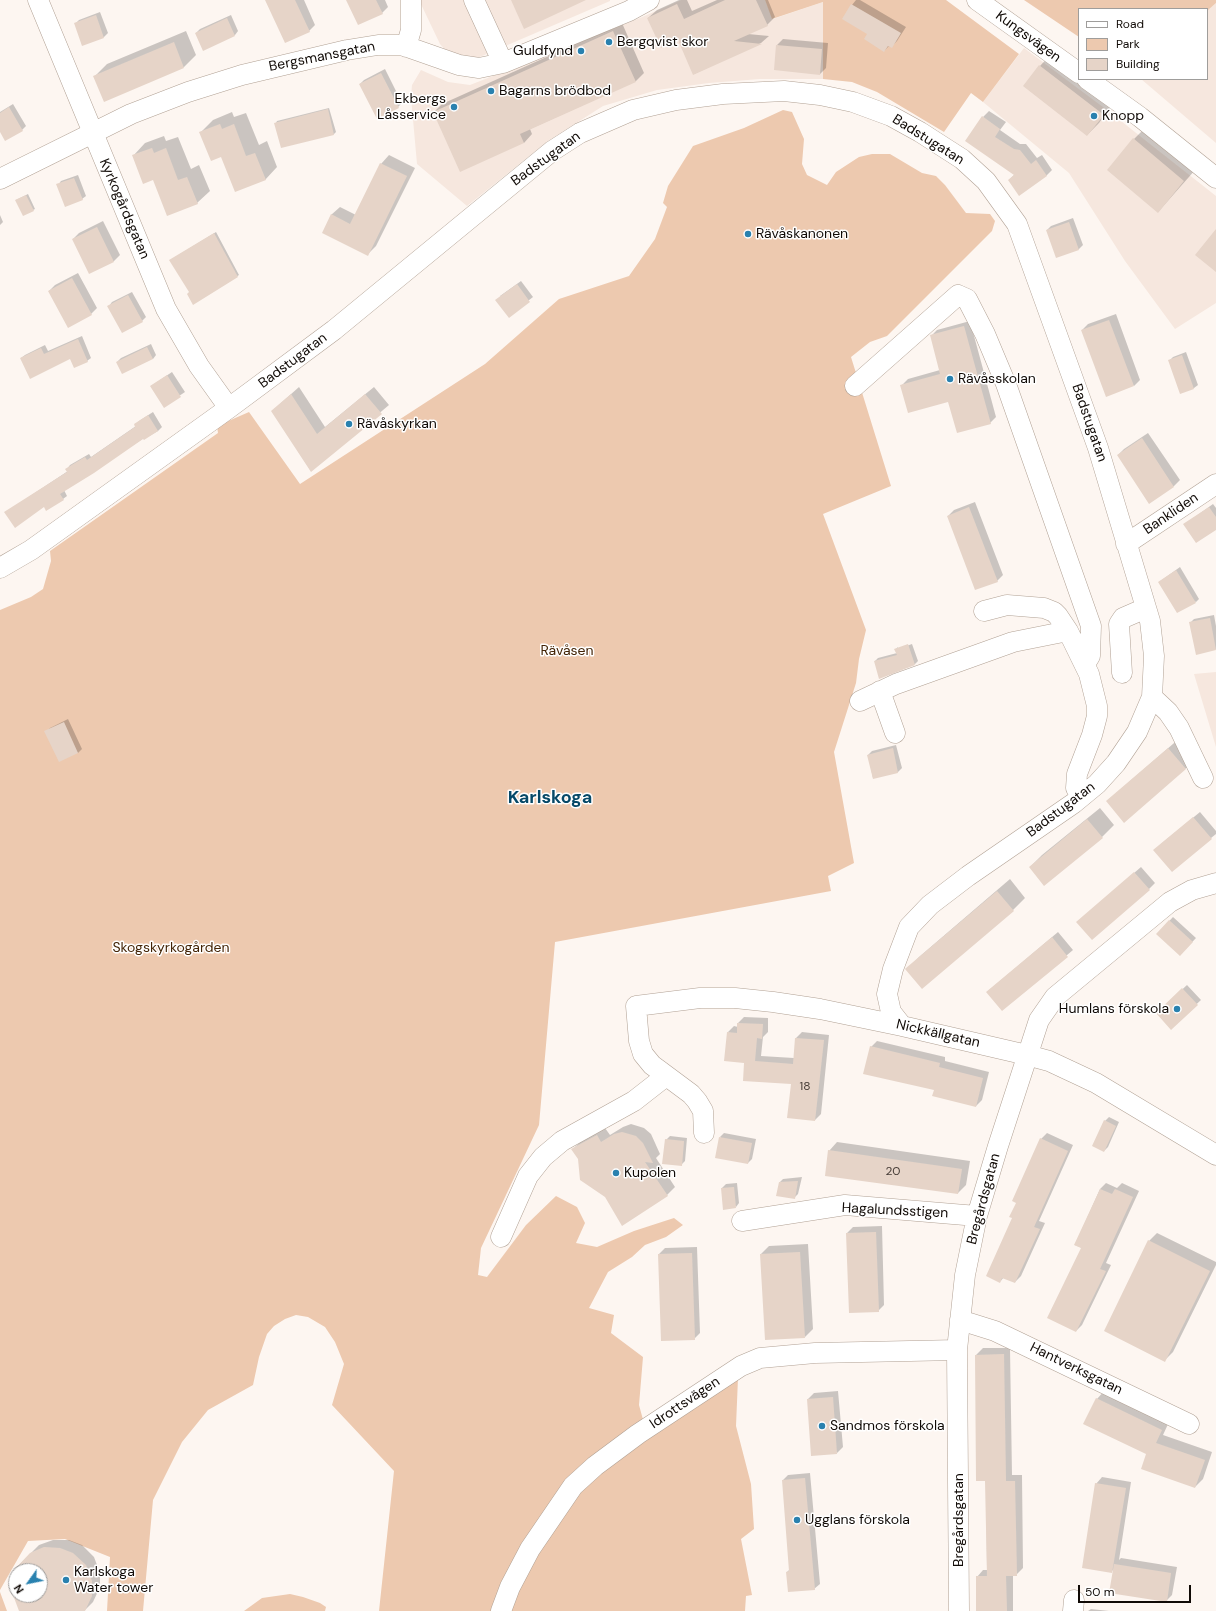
<!DOCTYPE html>
<html>
<head>
<meta charset="utf-8">
<style>
  body { margin:0 }
  #map { position:relative; width:1216px; height:1611px; overflow:hidden; background:#fdf6f1; font-family:"DM Sans",sans-serif }
  canvas { display:block }
  .legend { position:absolute; left:1078px; top:8px; width:130px; height:72px; box-sizing:border-box; background:#fff; border:1px solid #9f9d9b; margin:0; padding:5px 7px; list-style:none; font-size:12px; color:#100a06 }
  .legend li { display:flex; align-items:center; gap:8px; height:20px }
  .legend b { width:20px; border:1px solid #9f9d9b }
  .north { position:absolute; left:8px; top:1563px; width:40px; height:40px; box-sizing:border-box; background:#fff; border:1px solid #9f9d9b; border-radius:50%; rotate:237deg; font-size:11px; font-weight:700; line-height:16px; text-align:center; color:#100a06 }
  .north::after { content:''; display:block; margin:auto; width:14px; height:18px; background:#2981af; clip-path:polygon(50% 0,100% 100%,50% 72%,0 100%) }
  .scale { position:absolute; left:1078px; top:1585px; width:113px; height:18px; box-sizing:border-box; border:2px solid #100a06; border-top:0; padding-left:5px; font-size:12px; line-height:14px; white-space:nowrap; color:#100a06; -webkit-text-stroke:3px #fff; paint-order:stroke }
</style>
</head>
<body>
<div id="map">
<canvas width="1216" height="1611"></canvas>
<ul class="legend">
<li><b style="height:5px;background:#fff"></b>Road</li>
<li><b style="height:11px;background:#edc9af"></b>Park</li>
<li><b style="height:11px;background:#e6d4c8"></b>Building</li>
</ul>
<div class="north">N</div>
<div class="scale">50 m</div>
</div>
<script>
const c = document.querySelector('canvas').getContext('2d');
c.lineJoin = 'round';
function fillPath(path, color) { c.fillStyle = color; c.fill(path, 'evenodd'); }
const poly = rows => new Path2D(rows.map(r => 'M' + r).join(''));
function strokePath(path, color, width, dash) { c.strokeStyle = color; c.lineWidth = width; c.lineCap = dash ? 'butt' : 'round'; c.setLineDash(dash || []); c.stroke(path); }
function label(font, color, halo, rows, align = 'center') {
  c.font = font + ' "DM Sans",sans-serif'; c.lineWidth = 3; c.setLineDash([]); c.textBaseline = 'middle'; c.strokeStyle = halo; c.fillStyle = color; for (const [text, x, y, turn = 0] of rows) {
    c.save(); c.translate(x, y); c.rotate((+turn || 0) * Math.PI / 180); c.textAlign = isNaN(turn) ? turn : align; if (halo) c.strokeText(text, 0, 0); c.fillText(text, 0, 0); c.restore();
  }
}
fillPath(poly([
  [419,0,610,0,610,1,475,59,451,57,440,44],
  [681,0,765,0,773,19,823,2,823,79,760,79,709,83,657,90,603,106,548,141,467,206,417,164,411,97,412,85,421,70,448,82,470,85,640,18],
  [1216,3,1216,143,1141,79,1207,79,1207,11],
  [1024,48,1107,110,1216,196,1216,303,1175,329,1125,261,1069,173,983,102],
  [1216,672,1216,747,1194,674]
]), '#f6e7de');
fillPath(poly([
  [765,0,946,0,1019,54,983,102,971,93,944,132,877,92,852,82,823,79,823,2,772,19],
  [1024,0,1216,0,1216,3,1207,11,1207,9,1079,9,1079,37],
  [783,110,792,112,804,139,802,164,807,175,827,185,836,172,859,157,872,154,890,154,922,173,936,176,945,185,966,213,990,214,995,221,992,231,887,336,870,342,851,357,891,486,823,514,866,630,859,659,856,683,834,752,854,863,828,876,831,891,555,942,539,1125,481,1248,478,1275,487,1277,526,1225,556,1196,577,1207,585,1223,576,1243,597,1247,634,1231,674,1218,683,1225,666,1237,645,1245,632,1257,608,1272,589,1308,614,1315,611,1333,643,1357,639,1405,645,1427,738,1378,736,1426,751,1484,754,1529,741,1539,752,1595,746,1596,745,1611,379,1611,394,1471,332,1405,344,1364,335,1342,325,1327,308,1317,296,1315,285,1319,274,1326,267,1334,259,1357,253,1385,208,1410,182,1442,153,1500,143,1611,107,1611,110,1557,65,1539,28,1541,0,1590,0,610,31,597,43,589,51,561,50,551,218,433,217,426,249,412,300,484,485,364,559,299,629,276,655,239,667,207,663,203,668,186,693,146,744,128],
  [0,1592,7,1611,0,1611],
  [290,1594,303,1597,320,1603,326,1607,325,1611,244,1611,262,1598]
]), '#edc9af');
fillPath(poly([
  [266,0,304,0,315,25,309,31],
  [347,0,385,0,388,7,382,13],
  [679,0,687,0,692,11,717,0,768,0,775,17,767,25,748,34,769,36,761,43,694,74,678,39,648,18,657,10],
  [856,0,860,0,906,27,897,41,891,47,889,46,884,51,868,33,852,5],
  [100,12,108,33,104,37,83,45,75,24,79,20],
  [231,15,238,31,235,35,196,33,200,29],
  [622,23,644,73,636,81,530,129,532,134,524,143,434,112,442,104],
  [186,31,196,55,184,67,105,100,95,76,107,64],
  [783,39,828,43,826,68,820,74,777,45],
  [1052,53,1115,102,1099,123,1087,135,1024,86,1040,66],
  [385,69,402,103,398,107,360,84,364,80],
  [13,104,26,126,22,130,0,130,0,112],
  [329,108,336,132,334,134,282,147,276,123,277,121],
  [989,111,1006,122,1000,130,1020,144,1026,144,1037,158,1042,155,1052,170,1046,176,1009,180,1015,174,983,117],
  [232,112,234,117,246,113,259,145,267,141,277,167,265,180,221,155,201,132,213,120],
  [1146,127,1196,169,1158,212,1134,139],
  [164,136,166,141,178,137,191,169,199,165,210,191,197,203,154,179,133,156,145,143],
  [389,155,415,168,376,246,368,254,331,215,340,207,356,215,381,164],
  [78,175,86,196,82,199,58,185,61,181],
  [28,194,35,209,33,210,16,200],
  [0,215,3,222,0,225],
  [1073,218,1083,245,1079,249,1057,256,1047,230,1051,226],
  [103,221,120,255,114,261,90,272,73,239,79,233],
  [216,232,239,275,193,303,190,292,172,259],
  [78,273,97,308,91,314,49,291,55,285],
  [521,281,533,297,509,316,500,296],
  [132,292,146,317,142,321,109,306,112,302],
  [1116,314,1140,380,1134,386,1082,330,1088,324],
  [970,321,996,417,990,423,949,401,902,385,908,379,940,370,931,336,937,330],
  [82,336,91,358,87,361,71,358,21,358,25,355,45,345,48,351],
  [151,344,156,355,153,359,117,362,121,358],
  [1186,352,1198,385,1194,388,1181,393,1169,361,1173,357],
  [172,372,185,392,164,406,151,386],
  [299,387,325,427,374,387,389,405,311,471,272,411],
  [153,412,162,427,158,431,144,439,144,438,64,490,67,496,63,499,44,506,6,512,68,471,67,469,70,465,89,454,91,457,136,426,139,421],
  [1148,433,1180,480,1174,486,1149,503,1118,455,1124,449],
  [975,502,1003,575,997,581,948,516,954,510],
  [1213,504,1216,508,1216,529,1185,524],
  [1180,567,1199,599,1196,602,1159,582],
  [1214,615,1216,626,1216,649,1197,653,1190,623,1194,619],
  [912,644,918,661,915,664,875,661,878,658,897,653,896,649,898,647,898,649],
  [68,719,82,749,78,753,46,732,50,728],
  [1181,737,1198,757,1185,769,1107,801],
  [896,745,902,768,898,772,873,778,868,755,872,751],
  [1100,808,1114,825,1102,837,1030,867,1042,855],
  [1200,812,1216,831,1216,834,1211,838,1161,844],
  [1141,867,1155,883,1149,889,1084,916],
  [1010,879,1025,898,1013,910,922,987,907,969,919,957],
  [1173,917,1196,938,1180,955,1157,934],
  [1058,932,1073,950,1002,1010,987,992],
  [1187,985,1201,1000,1171,1028,1157,1013],
  [744,1017,768,1018,768,1032,763,1037,761,1056,794,1058,796,1038,802,1032,829,1035,821,1114,815,1120,792,1083,745,1062,728,1032,734,1026,738,1027,738,1023],
  [877,1041,945,1057,945,1061,989,1072,982,1100,976,1106,935,1090,871,1047],
  [1109,1117,1119,1122,1108,1147,1104,1151,1105,1121],
  [631,1124,644,1128,651,1134,660,1154,656,1158,675,1187,667,1195,606,1197,573,1149,581,1141,605,1128,610,1135,623,1127],
  [724,1133,756,1139,752,1159,748,1163,720,1137],
  [1047,1133,1073,1145,1039,1221,1045,1223,1021,1276,1015,1282,1004,1277,1000,1282,1017,1202,1041,1139],
  [670,1136,687,1138,685,1161,681,1165,666,1140],
  [837,1142,970,1161,966,1185,958,1193,829,1151],
  [802,1177,798,1194,794,1198,779,1183,783,1179],
  [737,1183,739,1203,736,1207,722,1188,726,1184],
  [1106,1183,1117,1188,1122,1183,1139,1191,1106,1263,1111,1265,1082,1325,1076,1331,1082,1248,1075,1245,1100,1189],
  [882,1226,884,1305,878,1311,847,1233,853,1227],
  [1157,1233,1216,1262,1216,1265,1173,1352,1165,1360,1149,1241],
  [808,1244,813,1329,805,1337,761,1254,769,1246],
  [697,1247,700,1333,694,1339,659,1254,665,1248],
  [983,1348,1010,1348,1012,1475,1022,1475,1023,1568,1016,1575,1013,1575,1013,1611,977,1611,977,1577,983,1570,987,1570,986,1480,976,1355],
  [1105,1390,1169,1422,1163,1435,1212,1452,1203,1479,1195,1487,1147,1454,1097,1399],
  [838,1391,843,1447,837,1453,808,1399,814,1393],
  [810,1473,820,1584,814,1589,787,1572,790,1569,783,1480,788,1475],
  [1102,1477,1131,1482,1119,1560,1121,1558,1177,1567,1172,1595,1166,1601,1114,1569,1112,1571,1096,1484],
  [53,1540,69,1540,82,1545,94,1557,100,1573,100,1587,93,1602,84,1611,21,1611,13,1594,13,1579,16,1573,16,1595,40,1595,40,1571,17,1571,18,1566,39,1545],
  [1091,1609,1109,1611,1088,1611]
]), '#0003');
fillPath(poly([
  [265,0,295,0,310,32,285,43],
  [346,0,376,0,383,14,358,25],
  [511,0,586,0,524,29],
  [725,0,756,0,768,26,734,41,762,44,693,75,678,40,661,48,647,18,677,4,684,19],
  [851,4,901,33,892,48,888,46,884,52,864,39,867,34,842,19],
  [96,15,104,38,82,46,74,23],
  [227,18,235,36,203,51,195,33],
  [613,31,636,82,520,134,524,143,460,172,433,112],
  [174,42,184,68,104,102,93,76],
  [776,45,822,49,820,75,774,70],
  [1039,65,1104,115,1087,136,1023,86],
  [381,73,399,108,377,119,359,84],
  [9,107,23,131,5,141,0,132,0,113],
  [328,109,334,135,281,148,274,123],
  [982,116,1000,129,995,137,1014,149,1020,150,1031,164,1036,160,1047,176,1019,196,1008,180,1014,175,965,141],
  [220,124,222,129,234,124,246,156,255,153,266,180,235,192,221,157,211,161,199,132],
  [1133,138,1184,181,1158,213,1107,170],
  [152,148,154,153,166,148,178,180,187,177,198,204,167,216,153,180,143,184,132,155],
  [380,163,407,176,368,256,322,233,331,214,350,224],
  [74,178,83,200,65,207,56,184],
  [26,195,34,211,23,216,15,200],
  [1069,222,1079,250,1056,258,1046,230],
  [97,227,114,262,89,274,72,239],
  [1216,229,1216,272,1195,255],
  [214,233,238,277,193,305,187,294,189,292,169,260],
  [72,278,92,315,68,328,48,291],
  [517,284,530,302,509,318,495,300],
  [128,295,143,322,122,333,107,306],
  [1109,320,1134,386,1106,397,1081,330],
  [964,326,991,424,957,433,948,402,908,413,900,385,940,374,930,335],
  [78,339,88,362,74,368,70,359,30,379,20,358,41,348,44,354],
  [147,347,153,359,122,374,116,362],
  [1182,355,1194,389,1180,394,1168,360],
  [167,375,181,397,164,408,150,386],
  [291,394,317,434,365,394,382,414,311,472,271,411],
  [148,415,158,431,144,440,143,439,94,473,60,494,64,500,46,511,44,507,15,528,4,512,67,472,65,469,85,457,87,460,135,427,134,424],
  [1142,438,1174,487,1149,504,1117,455],
  [969,507,998,582,975,590,947,516],
  [1209,507,1216,517,1216,530,1196,543,1183,524],
  [1176,570,1196,603,1177,613,1158,582],
  [1210,618,1216,650,1196,655,1189,622],
  [908,644,915,665,879,679,874,661,897,655,894,649],
  [64,722,78,753,59,762,44,731],
  [893,748,898,773,873,779,867,755],
  [1168,748,1186,769,1124,823,1106,801],
  [1193,817,1212,839,1172,872,1153,850],
  [1087,819,1103,838,1044,886,1029,867],
  [1134,872,1150,890,1092,940,1076,922],
  [997,891,1014,911,922,989,905,969,906,968],
  [1169,920,1193,942,1180,956,1156,934],
  [1052,937,1068,957,1002,1011,986,992],
  [1182,988,1198,1005,1171,1030,1156,1013],
  [737,1023,763,1024,762,1039,757,1038,755,1061,793,1064,795,1038,824,1040,815,1121,787,1118,791,1084,743,1081,744,1063,724,1061,727,1032,737,1033],
  [870,1046,940,1063,939,1067,983,1078,976,1107,932,1096,934,1090,863,1074],
  [1104,1120,1116,1126,1104,1152,1092,1146],
  [622,1132,636,1136,643,1143,653,1163,645,1162,668,1196,622,1226,605,1197,580,1180,578,1159,571,1149,597,1135,601,1142,614,1134],
  [719,1137,752,1143,748,1164,715,1158],
  [1040,1138,1068,1151,1034,1227,1040,1229,1015,1283,1002,1278,1000,1283,986,1276,1012,1218,1009,1217,1016,1203,1012,1201],
  [665,1139,684,1141,682,1166,662,1164],
  [828,1150,962,1169,958,1194,825,1176],
  [798,1181,795,1199,776,1196,779,1182],
  [734,1187,736,1208,723,1210,721,1188],
  [1100,1189,1112,1194,1115,1189,1133,1197,1100,1269,1106,1271,1076,1332,1047,1318,1081,1248,1074,1245],
  [876,1232,879,1312,849,1313,846,1233],
  [1148,1240,1210,1271,1165,1362,1104,1331],
  [800,1252,805,1338,765,1340,760,1254],
  [692,1253,695,1340,661,1341,658,1254],
  [1004,1354,1006,1481,1015,1481,1017,1576,1006,1576,1007,1611,976,1611,976,1576,987,1576,985,1481,976,1481,975,1355],
  [833,1397,837,1454,811,1456,807,1399],
  [1096,1398,1162,1430,1156,1443,1205,1460,1195,1488,1141,1469,1146,1454,1083,1424],
  [805,1478,815,1590,788,1592,786,1572,789,1571,782,1480],
  [1095,1483,1126,1488,1112,1573,1082,1568],
  [44,1547,60,1548,73,1553,86,1565,92,1581,92,1596,85,1611,19,1611,13,1595,40,1595,40,1571,13,1571,30,1553],
  [1114,1564,1171,1573,1167,1602,1109,1593]
]), '#e6d4c8');
const minor = poly([
  [38,0,166,309,199,366,229,408],
  [474,0,503,63],
  [977,0,1079,73],
  [406,47,411,30,411,0],
  [1087,79,1140,117,1216,178],
  [0,179,131,114,188,92,242,75,347,50,378,45,402,45,459,65,479,68,503,63,629,11,649,0],
  [855,386,958,295,967,299,985,334,1006,384,1091,626,1090,656,1085,664],
  [1126,544,1216,484],
  [0,568,31,550,229,408,334,330,552,151,580,133,633,110,676,100,723,94,784,91,820,95,853,102,891,116,920,132,962,159,986,181,1017,224,1098,448,1150,621,1154,656,1152,697,1137,732,1116,763,1097,784,1074,803,968,876,930,905,909,927,893,969,887,994,891,1012,902,1026],
  [984,611,1007,605,1044,608,1054,612,1058,616,1068,631,1089,674,1097,706,1097,716,1092,735,1077,774,1076,788,1081,797],
  [1122,673,1119,624,1123,618,1146,608],
  [880,691,895,733],
  [1152,697,1168,712,1179,728,1203,778],
  [860,701,896,684,1013,642,1068,631],
  [704,1133,703,1111,697,1101,691,1094,652,1065,643,1054,639,1041,636,1006,700,998,735,998,773,1002,820,1009,902,1026,1027,1055,1049,1061,1096,1083,1216,1155],
  [742,1221,845,1205,977,1216],
  [501,1237,528,1176,543,1157,562,1141,634,1101,666,1076],
  [960,1320,995,1331,1189,1424],
  [501,1611,510,1587,530,1549,573,1486,595,1466,638,1434,741,1366,760,1358,815,1353,957,1350],
  [959,1611,957,1350,965,1275,977,1216,998,1146,1039,1020,1055,997,1170,902,1192,890,1216,883],
  [1073,1611,1074,1600]
]);
strokePath(minor, '#b1a194', 21);
strokePath(minor, '#fff', 20);
for (const [x, y, r, color] of [
  [609,42,4,"#2981af"],
  [581,51,4,"#2981af"],
  [491,91,4,"#2981af"],
  [454,107,4,"#2981af"],
  [1094,116,4,"#2981af"],
  [748,234,4,"#2981af"],
  [950,379,4,"#2981af"],
  [349,424,4,"#2981af"],
  [1177,1009,4,"#2981af"],
  [616,1173,4,"#2981af"],
  [822,1426,4,"#2981af"],
  [797,1520,4,"#2981af"],
  [66,1580,4,"#2981af"]
]) { const dot = new Path2D(); dot.arc(x, y, r, 0, 2 * Math.PI); c.fillStyle = color; c.fill(dot); strokePath(dot, '#fff', 1.5); }
label('12px', '#463c36', null, [
  ["18",805,1087],
  ["20",893,1172]
]);
label('14px', '#100a06', '#fff', [
  ["Kungsvägen",1028,37,36],
  ["Bergsmansgatan",322,57,-11],
  ["Badstugatan",928,140,32],
  ["Badstugatan",546,159,-36],
  ["Kyrkogårdsgatan",124,209,67],
  ["Badstugatan",293,361,-37],
  ["Badstugatan",1089,423,71],
  ["Bankliden",1171,514,-34],
  ["Badstugatan",1061,810,-37],
  ["Nickkällgatan",938,1034,13],
  ["Bregårdsgatan",984,1199,-75],
  ["Hagalundsstigen",895,1211,3],
  ["Hantverksgatan",1076,1369,26],
  ["Idrottsvägen",685,1403,-34],
  ["Bregårdsgatan",959,1520,-90]
]);
label('14px', '#100a06', '#fff', [
  ["Bergqvist skor",617,42],
  ["Guldfynd",573,51,"right"],
  ["Bagarns brödbod",499,91],
  ["Ekbergs",446,99,"right"],
  ["Låsservice",446,115,"right"],
  ["Knopp",1102,116],
  ["Rävåskanonen",756,234],
  ["Rävåsskolan",958,379],
  ["Rävåskyrkan",357,424],
  ["Humlans förskola",1169,1009,"right"],
  ["Kupolen",624,1173],
  ["Sandmos förskola",830,1426],
  ["Ugglans förskola",805,1520],
  ["Karlskoga",74,1572],
  ["Water tower",74,1588]
], 'left');
label('14px', '#432406', '#fff', [
  ["Rävåsen",567,651],
  ["Skogskyrkogården",171,948]
]);
label('bold 18px', '#074968', '#fff', [
  ["Karlskoga",550,798]
]);
</script>
</body>
</html>
